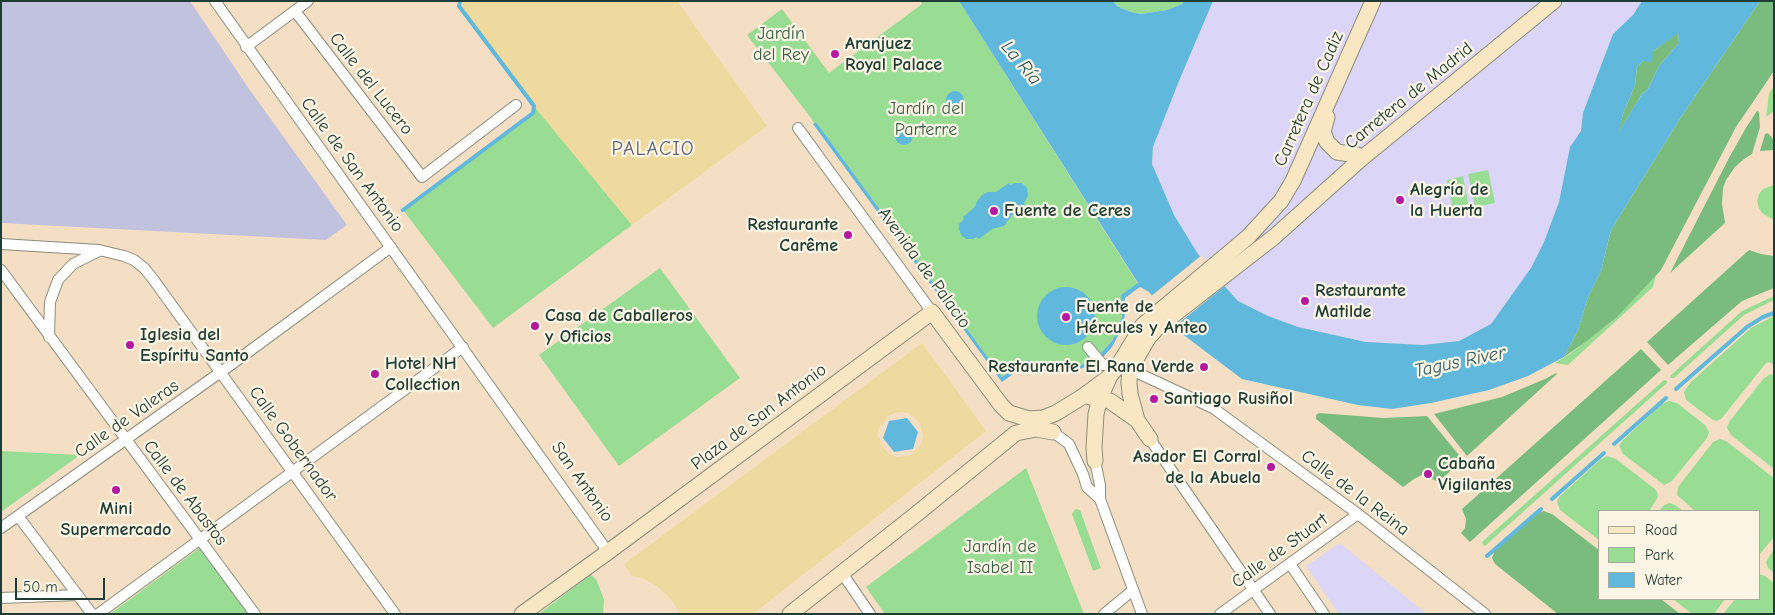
<!DOCTYPE html>
<html>
<head>
<meta charset="utf-8">
<style>
  body { margin:0 }
  #map { position:relative; width:1775px; height:615px; overflow:hidden; background:#f5dfc4; font-family:"Comic Neue",sans-serif }
  canvas { display:block }
  .frame { position:absolute; inset:0; border:2px solid #1f3d34; pointer-events:none }
  .legend { position:absolute; left:1598px; top:510px; width:162px; height:90px; box-sizing:border-box; background:#fcf5e5; border:1px solid #a4ab9e; margin:0; padding:6px 9px; list-style:none; font-size:15px; color:#1f3d34 }
  .legend li { display:flex; align-items:center; gap:10px; height:25px }
  .legend b { width:25px; border:1px solid #a4ab9e }
  .scale { position:absolute; left:15px; top:578px; width:90px; height:22px; box-sizing:border-box; border:2px solid #1f3d34; border-top:0; padding-left:6px; font-size:15px; line-height:18px; white-space:nowrap; color:#1f3d34; -webkit-text-stroke:4px #fcf5e5; paint-order:stroke }
</style>
</head>
<body>
<div id="map">
<canvas width="1775" height="615"></canvas>
<div class="frame"></div>
<ul class="legend">
<li><b style="height:6px;background:#f9e7c3"></b>Road</li>
<li><b style="height:14px;background:#99dc94"></b>Park</li>
<li><b style="height:14px;background:#60b8dd"></b>Water</li>
</ul>
<div class="scale">50 m</div>
</div>
<script>
const c = document.querySelector('canvas').getContext('2d');
c.lineJoin = 'round';
function fillPath(path, color) { c.fillStyle = color; c.fill(path, 'evenodd'); }
const poly = rows => new Path2D(rows.map(r => 'M' + r).join(''));
function strokePath(path, color, width, dash) { c.strokeStyle = color; c.lineWidth = width; c.lineCap = dash ? 'butt' : 'round'; c.setLineDash(dash || []); c.stroke(path); }
function label(font, color, halo, rows, align = 'center') {
  c.font = font + ' "Comic Neue",sans-serif'; c.lineWidth = 4.5; c.setLineDash([]); c.textBaseline = 'middle'; c.strokeStyle = halo; c.fillStyle = color; for (const [text, x, y, turn = 0] of rows) {
    c.save(); c.translate(x, y); c.rotate((+turn || 0) * Math.PI / 180); c.textAlign = isNaN(turn) ? turn : align; if (halo) c.strokeText(text, 0, 0); c.fillText(text, 0, 0); c.restore();
  }
}
fillPath(poly([
  [1213,1,1642,1,1633,15,1613,34,1583,113,1581,131,1570,147,1559,202,1544,242,1531,268,1491,324,1459,341,1423,345,1366,342,1298,327,1268,316,1238,301,1228,290,1198,254,1174,215,1152,164,1153,147,1179,81],
  [1340,543,1406,597,1427,614,1339,614,1306,566]
]), '#dbd6f7');
fillPath(poly([
  [1,1,190,1,249,89,347,225,326,240,1,223]
]), '#c1c2dd');
fillPath(poly([
  [920,1,959,1,1138,284,1121,295,1122,316,1117,331,1112,341,1100,354,1089,362,1073,368,1053,369,1027,360,1002,377,816,122,814,123,811,118,747,35,782,9,829,73,922,4],
  [1113,1,1184,1,1182,4,1167,10,1141,14,1131,12,1117,6],
  [1774,86,1774,111,1766,117,1769,94],
  [534,106,632,225,493,328,403,210,528,117,533,113],
  [1488,170,1495,203,1475,207,1468,174],
  [1463,176,1469,208,1453,211,1447,180],
  [1774,185,1774,219,1772,219,1763,214,1759,208,1757,201,1759,194,1763,189],
  [660,268,740,378,619,466,539,355],
  [1656,275,1653,287,1568,365,1555,363,1571,353,1610,323],
  [1774,296,1774,300,1744,315,1674,378,1670,378,1671,375,1742,311],
  [1774,316,1774,365,1769,362,1766,363,1722,418,1717,421,1713,420,1686,400,1684,392,1691,382,1751,328],
  [1771,374,1774,375,1774,469,1731,435,1727,428,1729,422,1764,378],
  [1664,380,1667,381,1667,383,1485,546,1483,545,1482,542],
  [1669,401,1677,403,1705,425,1709,432,1707,438,1672,481,1664,485,1623,454,1619,446,1623,440,1662,404],
  [1720,439,1726,441,1774,478,1774,537,1759,555,1759,511,1695,511,1677,495,1678,487,1713,442],
  [1,451,80,455,1,512],
  [1607,456,1616,459,1655,489,1657,492,1658,497,1649,511,1599,511,1599,540,1560,510,1557,502,1559,497,1601,459],
  [1026,468,1084,614,885,614,866,587],
  [1670,503,1675,505,1683,511,1659,511,1664,505],
  [1075,509,1080,510,1101,568,1093,571,1072,514],
  [201,547,249,614,110,614],
  [1774,549,1774,573,1768,568,1766,562],
  [591,574,597,581,604,600,603,614,539,614],
  [1759,574,1765,576,1774,583,1774,614,1723,614,1735,599,1759,599],
  [1673,599,1725,599,1714,614,1692,614]
]), '#99dc94');
fillPath(poly([
  [1760,1,1774,1,1774,71,1736,127,1661,270,1617,317,1587,341,1564,357,1578,330,1588,297,1601,271,1611,230,1681,117],
  [1679,32,1678,44,1659,66,1648,89,1642,94,1617,135,1623,114,1635,85,1637,67,1653,51],
  [1757,111,1759,112,1760,127,1752,154,1744,159,1735,167,1726,180,1723,188,1722,204,1725,223,1670,273,1730,156,1747,126],
  [1768,133,1774,140,1774,150,1760,151,1765,134],
  [1749,250,1761,254,1774,256,1774,288,1742,301,1668,365,1647,342],
  [1641,349,1661,370,1470,542,1461,533,1465,528,1466,519,1462,509],
  [1556,373,1557,374,1467,456,1434,414,1502,397,1545,379],
  [1319,413,1384,418,1427,416,1463,460,1438,482,1432,479,1433,472,1427,468,1423,471,1422,475,1414,479,1403,487,1316,419,1316,415],
  [1543,511,1552,514,1599,550,1599,599,1661,599,1680,614,1558,614,1495,564,1492,558,1495,550,1536,514]
]), '#7abc7e');
fillPath(poly([
  [460,1,677,1,767,126,632,225,534,106,459,6],
  [922,343,986,431,753,614,680,614,671,599,658,587,644,579,631,575,624,564],
  [902,412,910,414,920,423,923,437,921,444,911,455,897,457,890,454,884,449,878,435,879,428,888,416,895,413]
]), '#eeda9e');
fillPath(poly([
  [959,1,1113,1,1117,6,1131,12,1141,14,1167,10,1182,4,1184,1,1213,1,1179,81,1153,147,1152,164,1174,215,1198,254,1228,290,1238,301,1268,316,1298,327,1366,342,1423,345,1459,341,1491,324,1531,268,1544,242,1559,202,1570,147,1581,131,1583,113,1613,34,1633,15,1642,1,1760,1,1681,117,1611,230,1601,271,1588,297,1578,330,1564,357,1528,376,1489,390,1431,403,1392,409,1358,405,1242,379,1177,330,1176,327,1149,292,1140,287,1125,298,1125,315,1122,328,1112,347,1103,357,1100,354,1112,341,1117,331,1122,316,1121,295,1138,283],
  [1679,33,1678,44,1659,66,1648,89,1642,94,1618,133,1623,114,1635,85,1637,67,1643,61,1652,62,1653,51],
  '946 100a9 9 0 1 1 18 0a9 9 0 1 1-18 0Z',
  [816,122,1002,377,1027,360,1053,369,1073,368,1089,362,1091,365,1074,371,1059,373,1043,371,1027,364,1002,382,813,124],
  '895 136a9 9 0 1 1 18 0a9 9 0 1 1-18 0Z',
  [1009,183,1010,185,1015,183,1022,183,1027,188,1028,196,1024,203,1025,205,1012,215,1004,226,992,229,979,239,977,237,973,239,966,239,962,236,959,230,959,224,964,219,963,217,975,207,977,201,982,195,988,192,996,192],
  '1037 316a29 29 0 1 1 58 0a29 29 0 1 1-58 0Z',
  [907,418,918,432,913,449,894,452,883,438,889,421]
]), '#60b8dd');
fillPath(poly([
  [1202,255,1226,285,1174,327,1150,297]
]), '#f5dfc4');
strokePath(poly([
  [403,210,533,113,534,106,459,6,460,1],
  [1676,389,1747,327,1763,317,1774,313],
  [1614,444,1666,398],
  [1552,499,1604,453],
  [1487,556,1541,509]
]), '#60b8dd', 4);
const street = poly([
  [215,1,608,552],
  [295,11,422,177,516,105],
  [246,47,308,1],
  [798,128,932,312],
  [1,244,99,250,124,256,134,260,144,268,153,279,395,614],
  [1,270,255,614],
  [49,337,50,302,58,280,73,264,99,251],
  [1088,347,1103,365,1112,364],
  [1140,374,1213,408,1358,514,1485,614],
  [1053,432,1069,444,1083,474,1087,487,1100,499],
  [1150,439,1270,614],
  [1095,461,1100,485,1100,499,1142,614],
  [18,516,92,614],
  [1,528,232,364,391,247],
  [1290,564,1324,614],
  [842,573,870,614],
  [1,598,78,595],
  [98,614,463,347],
  [1104,614,1133,590],
  [1220,614,1358,514]
]);
const secondary = poly([
  [1327,117,1323,132,1327,142,1337,152,1357,155,1361,159],
  [1090,397,1110,401,1137,420],
  [1150,439,1137,420,1130,394,1129,382,1130,370,1140,352,1149,337,1158,327,1274,237,1361,159,1554,1],
  [1095,461,1094,447,1096,414,1100,398,1109,378],
  [522,614,608,552,932,312,1001,405,1009,413,1029,419,1043,418,1056,413,1082,397,1109,377,1118,366,1143,325,1248,237,1281,201,1293,181,1373,1],
  [790,614,914,516,1016,433,1036,429,1053,432]
]);
strokePath(street, '#8a8e7c', 12);
strokePath(secondary, '#8a8e7c', 17);
strokePath(street, '#fff', 10);
strokePath(secondary, '#f9e7c3', 15);
for (const [x, y, r, color] of [
  [835,54,5,"#b5179e"],
  [1400,200,5,"#b5179e"],
  [994,211,5,"#b5179e"],
  [848,235,5,"#b5179e"],
  [1305,301,5,"#b5179e"],
  [1066,317,5,"#b5179e"],
  [535,326,5,"#b5179e"],
  [130,345,5,"#b5179e"],
  [1204,367,5,"#b5179e"],
  [375,374,5,"#b5179e"],
  [1154,399,5,"#b5179e"],
  [1271,467,5,"#b5179e"],
  [1428,474,5,"#b5179e"],
  [116,490,5,"#b5179e"]
]) { const dot = new Path2D(); dot.arc(x, y, r, 0, 2 * Math.PI); c.fillStyle = color; c.fill(dot); strokePath(dot, '#fcf5e5', 2); }
label('18px', '#375d47', '#fcf5e5', [
  ["Jardín",781,34],
  ["del Rey",781,55],
  ["Jardín del",926,109],
  ["Parterre",926,130],
  ["Jardín de",1000,547],
  ["Isabel II",1000,568]
]);
label('bold 18px', '#1f3d34', '#fcf5e5', [
  ["Aranjuez",845,44],
  ["Royal Palace",845,65],
  ["Alegría de",1410,190],
  ["la Huerta",1410,211],
  ["Fuente de Ceres",1004,211],
  ["Restaurante",838,225,"right"],
  ["Carême",838,246,"right"],
  ["Restaurante",1315,291],
  ["Matilde",1315,312],
  ["Fuente de",1076,307],
  ["Hércules y Anteo",1076,328],
  ["Casa de Caballeros",545,316],
  ["y Oficios",545,337],
  ["Iglesia del",140,335],
  ["Espíritu Santo",140,356],
  ["Hotel NH",385,364],
  ["Collection",385,385],
  ["Restaurante El Rana Verde",1194,367,"right"],
  ["Santiago Rusiñol",1164,399],
  ["Asador El Corral",1261,457,"right"],
  ["de la Abuela",1261,478,"right"],
  ["Cabaña",1438,464],
  ["Vigilantes",1438,485],
  ["Mini",116,509,"center"],
  ["Supermercado",116,530,"center"]
], 'left');
label('18px', '#1f3d34', '#fcf5e5', [
  ["Calle del Lucero",371,84,52],
  ["Carretera de Madrid",1409,96,-39],
  ["Carretera de Cadiz",1309,99,-66],
  ["Calle de San Antonio",352,165,54],
  ["Avenida de Palacio",924,268,54],
  ["Plaza de San Antonio",759,417,-37],
  ["Calle de Valeras",127,419,-35],
  ["Calle Gobernador",293,444,54],
  ["San Antonio",582,482,55],
  ["Calle de Abastos",185,493,53],
  ["Calle de la Reina",1355,493,37],
  ["Calle de Stuart",1280,551,-36]
]);
label('italic 19px', '#2f5c5e', '#fcf5e5', [
  ["La Ría",1021,63,50],
  ["Tagus River",1460,362,-12]
]);
c.letterSpacing = '1px';
label('20px', '#5e6574', '#fcf5e5', [
  ["PALACIO",653,149]
]);
c.letterSpacing = '0px';
</script>
</body>
</html>
